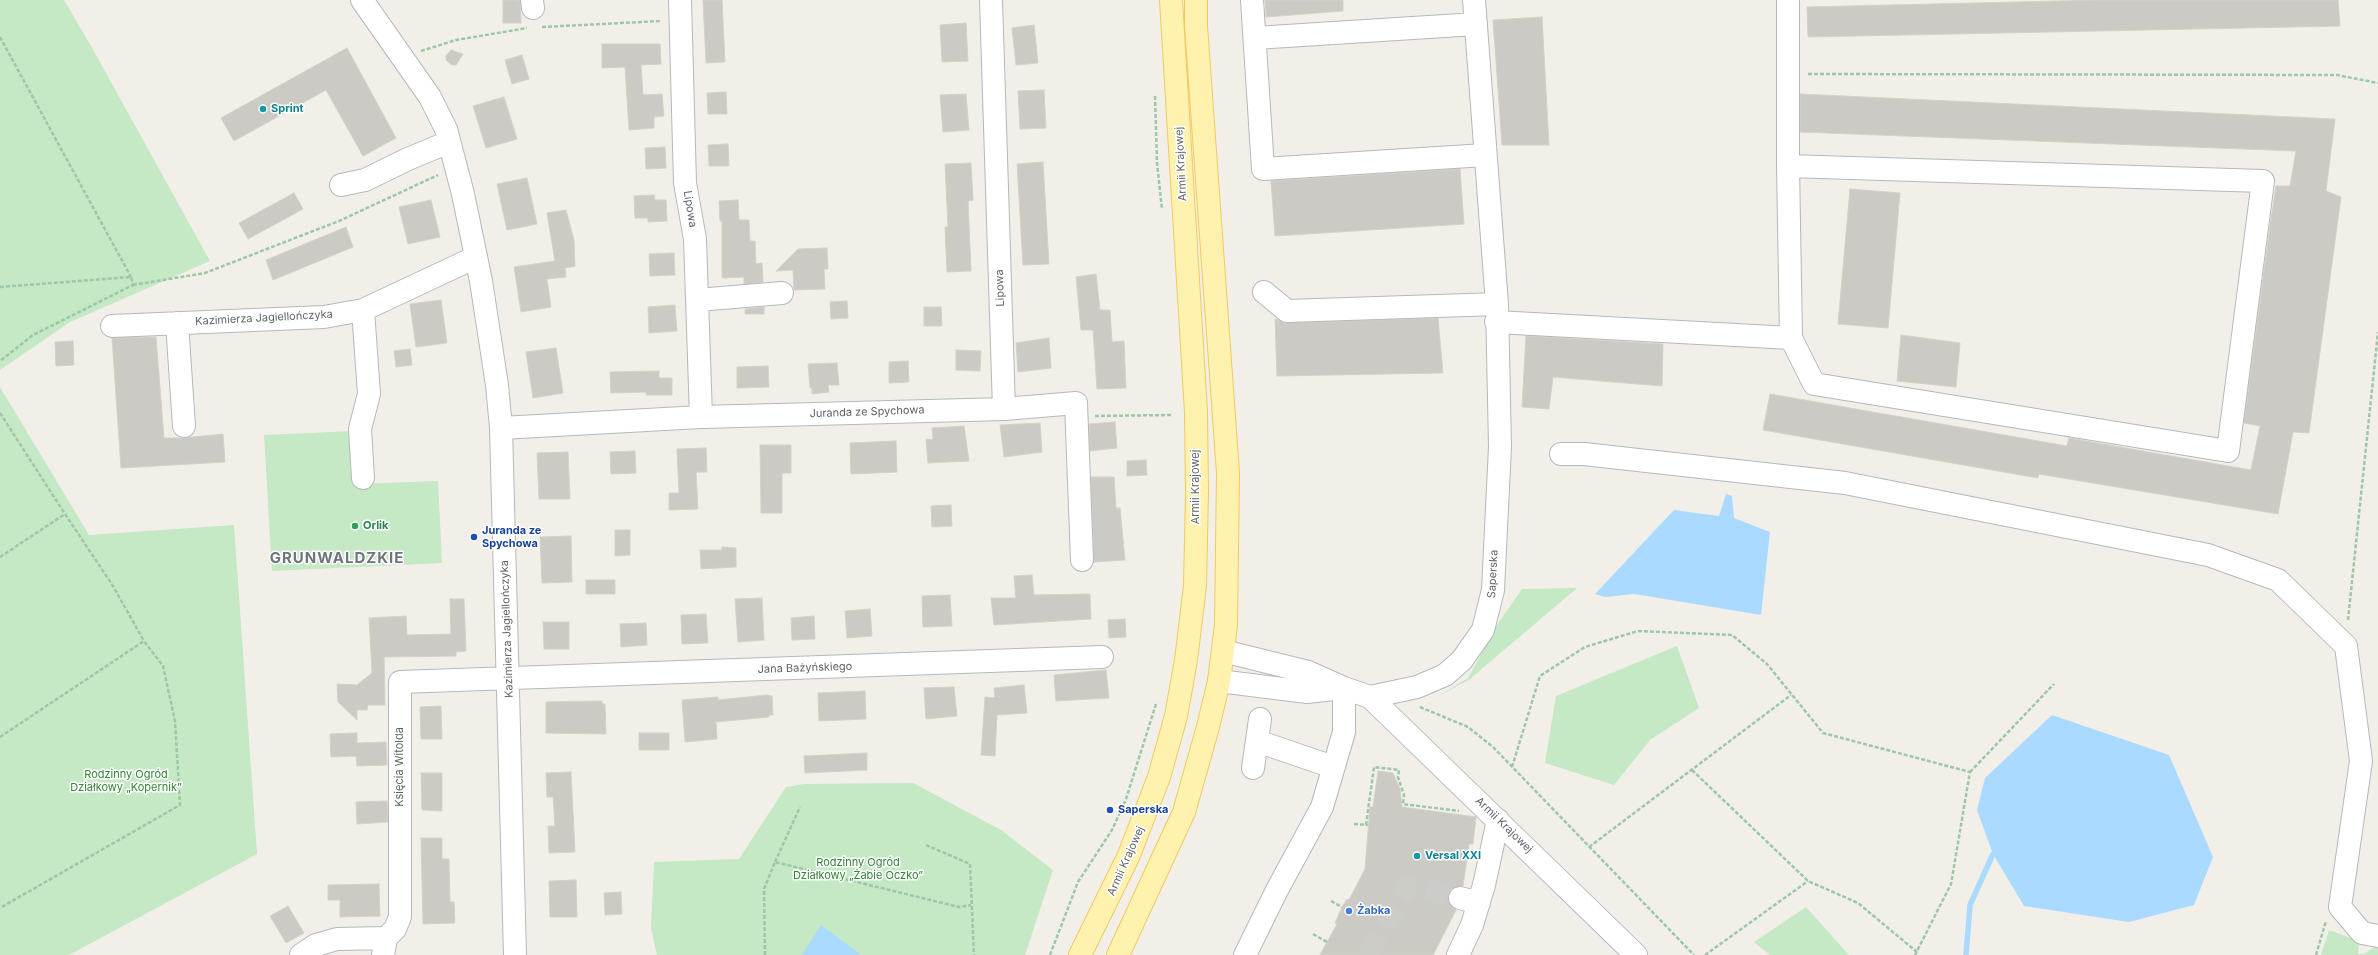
<!DOCTYPE html>
<html>
<head>
<meta charset="utf-8">
<style>
  body { margin:0 }
  canvas { display:block; background:#f1efe8 }
</style>
</head>
<body>
<canvas width="2378" height="955"></canvas>
<script>
const c = document.querySelector('canvas').getContext('2d');
c.lineJoin = 'round';
function fillPath(path, color) { c.fillStyle = color; c.fill(path, 'evenodd'); }
const poly = rows => new Path2D(rows.map(r => 'M' + r).join(''));
function strokePath(path, color, width, dash) { c.strokeStyle = color; c.lineWidth = width; c.lineCap = dash ? 'butt' : 'round'; c.setLineDash(dash || []); c.stroke(path); }
function label(font, color, halo, rows, align = 'center') {
  c.font = font + ' Inter,sans-serif'; c.lineWidth = 3; c.setLineDash([]); c.textBaseline = 'middle'; c.strokeStyle = halo; c.fillStyle = color; for (const [text, x, y, turn = 0] of rows) {
    c.save(); c.translate(x, y); c.rotate((+turn || 0) * Math.PI / 180); c.textAlign = isNaN(turn) ? turn : align; if (halo) c.strokeText(text, 0, 0); c.fillText(text, 0, 0); c.restore();
  }
}
fillPath(poly([
  [0,0,64,0,91,46,210,261,70,322,0,370],
  [0,387,89,535,234,525,257,854,69,955,0,955],
  [354,431,357,484,438,481,442,563,272,571,264,435],
  [1577,588,1470,679,1435,698,1468,678,1499,622,1522,589],
  [1677,646,1699,708,1650,740,1614,785,1545,763,1556,696],
  [913,783,1001,830,1053,870,1025,955,657,955,651,928,654,862,739,859,786,787,804,784],
  [1806,907,1849,955,1770,955,1754,942],
  [2329,930,2359,941,2358,954,2364,954,2378,945,2378,955,2321,955]
]), '#c5e8c5');
fillPath(poly([
  [1726,494,1732,496,1734,518,1770,532,1761,615,1634,594,1605,597,1595,594,1674,510,1719,516],
  [2052,715,2169,755,2213,857,2194,905,2129,922,2024,906,1993,854,1977,810,1985,778],
  [821,925,861,955,802,955]
]), '#aadaff');
strokePath(poly([
  [1966,955,1970,905,1993,854]
]), '#aadaff', 5.5);
const building = poly([
  [503,0,520,0,521,23,503,23,503,0],
  [703,0,722,0,725,62,706,63,703,0],
  [1265,0,1343,0,1343,11,1266,17,1265,0],
  [2100,0,2338,0,2340,26,1808,37,1807,7,2100,0],
  [1542,17,1549,145,1502,145,1493,20,1542,17],
  [966,23,968,61,942,62,940,25,966,23],
  [1034,25,1038,63,1016,65,1012,28,1034,25],
  [602,44,660,44,661,64,641,65,643,95,662,94,664,116,654,117,654,128,629,130,625,67,602,68,602,44],
  [347,48,396,138,363,156,326,90,234,141,221,118,347,48],
  [451,50,463,54,456,65,452,65,446,60,446,56,451,50],
  [522,55,529,79,512,84,505,60,522,55],
  [1044,90,1046,128,1020,129,1018,91,1044,90],
  [726,92,727,114,708,114,707,93,726,92],
  [966,94,969,130,943,132,940,95,966,94],
  [1800,94,2335,119,2326,191,2341,197,2309,433,2293,432,2278,514,2039,474,2038,478,1763,430,1770,394,2067,446,2069,438,2251,470,2260,426,2244,423,2270,226,2276,186,2290,186,2296,151,1800,132,1800,94],
  [504,97,517,139,486,148,473,106,504,97],
  [728,144,729,166,709,166,708,145,728,144],
  [665,147,666,168,646,169,645,148,665,147],
  [1043,162,1049,264,1023,265,1017,164,1043,162],
  [971,163,973,200,968,201,971,271,947,272,945,227,948,227,945,164,971,163],
  [1460,169,1464,224,1275,236,1271,181,1460,169],
  [527,178,537,224,507,230,497,184,527,178],
  [1850,189,1900,193,1888,328,1838,324,1850,189],
  [294,193,303,209,248,239,239,223,294,193],
  [654,195,655,200,666,200,667,221,648,222,648,218,635,218,634,196,654,195],
  [431,200,440,237,408,244,399,207,431,200],
  [738,200,739,220,749,220,750,241,755,241,756,264,762,263,763,282,744,284,744,277,722,278,722,221,720,221,719,201,738,200],
  [566,210,574,240,575,266,565,268,566,277,547,279,551,307,521,312,514,267,555,261,547,213,566,210],
  [346,227,353,247,273,280,266,260,346,227],
  [827,248,828,269,824,269,825,289,794,290,793,270,776,271,798,249,827,248],
  [674,253,675,275,650,276,649,254,674,253],
  [1096,274,1100,310,1110,310,1112,342,1124,341,1126,388,1097,389,1093,330,1081,330,1076,277,1096,274],
  [441,300,447,343,416,347,410,304,441,300],
  [847,301,848,318,831,319,830,302,847,301],
  [675,305,677,331,649,333,648,307,675,305],
  [764,307,764,314,745,314,745,309,764,307],
  [924,307,941,307,942,326,924,326,924,307],
  [1438,318,1443,373,1277,376,1275,319,1287,323,1438,318],
  [1901,335,1960,343,1956,387,1897,381,1901,335],
  [1526,336,1663,344,1662,386,1553,377,1549,409,1522,407,1526,336],
  [156,337,164,438,184,438,223,434,225,462,121,468,112,338,156,337],
  [1049,338,1051,368,1018,372,1016,343,1049,338],
  [73,341,74,365,56,366,55,342,73,341],
  [556,348,563,393,533,398,526,352,556,348],
  [410,349,412,365,396,367,394,351,410,349],
  [956,350,981,351,980,371,956,370,956,350],
  [908,361,909,382,889,383,889,362,908,361],
  [837,363,839,385,828,385,829,392,812,394,812,388,810,388,808,364,837,363],
  [768,366,769,387,737,388,737,367,768,366],
  [659,371,659,378,672,378,672,395,646,395,646,392,611,393,610,372,659,371],
  [1115,422,1117,448,1090,451,1089,424,1115,422],
  [1040,423,1042,452,1004,457,1000,425,1040,423],
  [964,426,969,461,928,463,926,439,933,440,932,428,964,426],
  [896,441,897,472,851,474,850,443,896,441],
  [760,445,791,445,791,473,782,473,782,513,761,513,760,445],
  [706,448,707,472,696,472,698,509,669,510,669,493,679,493,677,449,706,448],
  [635,451,636,473,611,474,610,452,635,451],
  [568,452,570,499,539,499,537,453,568,452],
  [1146,460,1147,475,1127,476,1127,461,1146,460],
  [1091,477,1114,477,1116,508,1120,508,1125,560,1094,562,1091,477],
  [951,505,952,526,932,527,931,506,951,505],
  [615,530,630,530,630,555,615,556,615,530],
  [571,536,572,582,542,583,540,537,571,536],
  [722,547,736,548,736,567,701,569,700,550,722,550,722,547],
  [1032,575,1034,595,1090,594,1091,619,994,625,991,598,1016,598,1014,576,1032,575],
  [586,580,615,580,615,594,586,594,586,580],
  [950,595,952,626,923,627,922,596,950,595],
  [762,598,764,640,738,642,735,599,762,598],
  [450,599,464,599,466,651,456,652,456,656,384,657,385,705,368,705,367,710,357,710,357,720,338,702,337,684,357,685,372,673,369,618,406,616,407,635,451,634,450,599],
  [870,609,872,636,847,638,845,611,870,609],
  [706,614,708,643,682,644,681,615,706,614],
  [814,616,815,639,792,640,791,618,814,616],
  [1125,619,1126,637,1109,638,1108,620,1125,619],
  [543,622,569,622,569,649,544,649,543,622],
  [646,623,647,645,621,647,620,624,646,623],
  [1106,670,1109,698,1056,701,1054,675,1106,670],
  [1024,685,1027,713,997,715,995,756,981,755,985,697,995,698,994,688,1024,685],
  [954,687,957,716,926,719,924,688,954,687],
  [865,691,866,719,819,721,818,693,865,691],
  [767,695,772,696,773,715,769,715,769,717,716,722,717,739,685,742,682,700,718,697,718,700,767,695],
  [602,701,602,704,605,704,606,734,546,733,546,702,602,701],
  [441,706,442,739,421,739,420,707,441,706],
  [357,733,357,743,386,742,387,765,357,766,356,756,331,757,330,734,357,733],
  [639,733,669,733,669,750,639,750,639,733],
  [867,753,867,770,805,773,804,756,867,753],
  [1378,771,1393,773,1400,789,1402,807,1476,817,1473,844,1469,844,1463,886,1451,889,1448,895,1448,902,1456,910,1433,955,1320,955,1337,924,1335,923,1342,907,1347,899,1349,900,1365,869,1370,807,1373,807,1378,771],
  [571,772,575,852,549,853,548,826,555,826,553,797,547,797,546,773,571,772],
  [421,773,442,773,442,811,422,810,421,773],
  [387,801,388,822,357,824,356,802,387,801],
  [421,838,442,838,442,859,449,859,450,902,454,902,455,923,423,924,421,838],
  [576,880,577,917,550,917,549,881,576,880],
  [379,884,380,916,340,917,340,900,328,900,328,885,379,884],
  [621,892,622,914,605,915,604,893,621,892],
  [288,906,304,933,286,943,270,916,288,906]
]);
fillPath(building, '#cccac5');
strokePath(building, '#d6d1c6', 1);
strokePath(poly([
  [1368,955,1408,885,1460,898]
]), '#ccccc8', 22, [22, 11]);
const minor = poly([
  [362,0,430,97,446,129,463,194,481,281,497,385,501,428,515,955],
  [532,0,533,8],
  [680,0,685,183,695,239,701,417],
  [991,0,1004,409],
  [1252,0,1263,169,1485,155],
  [1255,38,1476,24],
  [1788,166,2263,181,2228,451,1814,384,1791,338,1788,166,1788,0],
  [341,185,365,180,408,159,449,142],
  [1264,292,1287,311,1497,304],
  [697,300,782,293],
  [363,310,369,394,360,429,363,478],
  [1496,322,1791,338],
  [177,323,184,426],
  [112,326,324,317,363,310,476,257],
  [501,428,701,417,1004,409,1076,403,1082,560],
  [1561,454,1584,454,1845,483,2208,555,2278,580,2346,646,2361,761,2340,907,2362,933,2378,936],
  [1223,651,1308,672,1344,688,1370,697,1417,687,1445,675,1462,660,1483,630,1493,590,1500,447,1497,304,1474,0],
  [1219,681,1307,692,1343,688],
  [1370,697,1636,955],
  [1257,741,1333,767],
  [1253,768,1260,719],
  [1460,898,1479,903],
  [301,955,316,945,337,939,386,938],
  [383,955,386,938,395,929,400,917,400,682,1102,657],
  [1245,955,1277,890,1322,807,1344,732,1344,688],
  [1458,955,1472,925,1484,885,1498,820]
]);
const major = poly([
  [1080,955,1129,855,1159,777,1176,716,1186,660,1195,586,1197,491,1196,412,1171,0],
  [1118,955,1184,812,1208,727,1219,681,1226,625,1228,473,1196,26,1196,0]
]);
strokePath(minor, '#b5b8bc', 24);
strokePath(major, '#f2c960', 24);
strokePath(poly([
  [542,27,661,21],
  [0,37,131,277],
  [421,51,456,40,527,28],
  [1808,74,2337,75,2378,83],
  [1155,96,1157,163,1162,209],
  [133,285,205,273,339,221,438,175],
  [0,287,131,277,133,285,33,335,0,361],
  [0,413,65,514],
  [1095,416,1171,415],
  [0,557,65,514,113,586,144,641],
  [2348,620,2378,332],
  [1420,707,1468,727,1493,747,1694,955],
  [0,737,144,641,163,666,175,721,180,805,0,908],
  [1512,767,1540,676,1585,647,1638,631,1732,635,1767,664,1823,733,1970,772,1951,884,1915,955],
  [1692,770,1808,881,1858,903,1917,952],
  [1970,772,2054,684],
  [1354,824,1368,825],
  [1366,825,1374,767,1399,770,1398,777,1404,795,1403,804,1459,811],
  [926,845,970,864,974,955],
  [1589,847,1791,695],
  [775,862,800,807],
  [1331,901,1342,907],
  [1313,934,1327,942],
  [765,955,764,889,775,862,959,907,971,905],
  [1050,955,1078,882,1112,830,1126,799,1156,704],
  [1705,955,1808,881],
  [2316,955,2326,921]
]), '#9cc7a9', 2.5, [4, 2]);
strokePath(minor, '#fff', 22);
strokePath(major, '#fff2af', 22);
for (const [x, y, r, color] of [
  [263,109,4,"#0f9aa8"],
  [355,526,4,"#2e9e5b"],
  [474,537,4,"#1a4fb4"],
  [1110,810,4,"#1a4fb4"],
  [1417,856,4,"#0f9aa8"],
  [1349,911,4,"#3f7fe0"]
]) { const dot = new Path2D(); dot.arc(x, y, r, 0, 2 * Math.PI); c.fillStyle = color; c.fill(dot); strokePath(dot, '#fff', 1.5); }
label('bold 11px', '#0d838f', '#fff', [
  ["Sprint",271,109],
  ["Versal XXI",1425,856]
], 'left');
label('11px', '#5f6368', '#fff', [
  ["Armii Krajowej",1181,164,-93],
  ["Lipowa",690,209,81],
  ["Lipowa",1000,288,-92],
  ["Kazimierza Jagiellończyka",264,318,-3],
  ["Juranda ze Spychowa",867,412,-2],
  ["Armii Krajowej",1196,487,-90],
  ["Saperska",1493,574,-87],
  ["Kazimierza Jagiellończyka",507,629,-92],
  ["Jana Bażyńskiego",805,668,-2],
  ["Księcia Witolda",400,767,-90],
  ["Armii Krajowej",1504,825,44],
  ["Armii Krajowej",1126,861,-66]
]);
label('bold 11px', '#27864d', '#fff', [
  ["Orlik",363,526]
], 'left');
label('bold 11px', '#164399', '#fff', [
  ["Juranda ze",482,531],
  ["Spychowa",482,544],
  ["Saperska",1118,810]
], 'left');
label('11px', '#348238', '#fff', [
  ["Rodzinny Ogród",126,775],
  ["Działkowy „Kopernik”",126,788],
  ["Rodzinny Ogród",858,863],
  ["Działkowy „Żabie Oczko”",858,876]
]);
label('bold 11px', '#366cbe', '#fff', [
  ["Żabka",1357,911]
], 'left');
c.letterSpacing = '1px';
label('bold 15px', '#70757a', '#fff', [
  ["GRUNWALDZKIE",337,558]
]);
c.letterSpacing = '0px';
</script>
</body>
</html>
